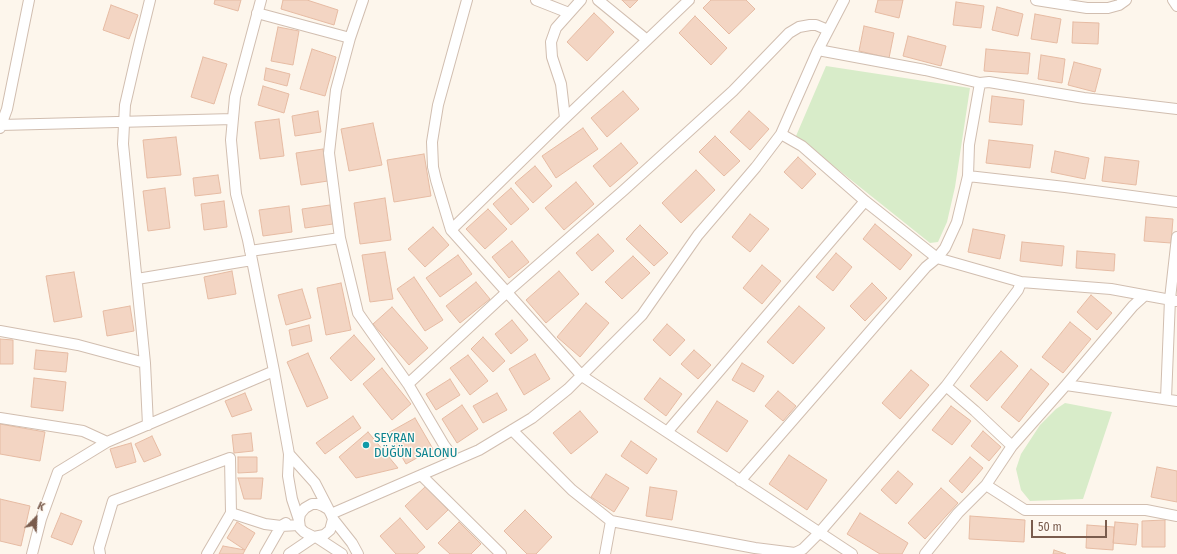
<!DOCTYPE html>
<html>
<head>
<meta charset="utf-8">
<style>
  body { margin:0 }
  #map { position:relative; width:1177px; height:554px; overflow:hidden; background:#fdf6ec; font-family:"Fira Sans Condensed",sans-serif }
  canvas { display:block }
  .north { position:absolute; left:16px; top:498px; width:40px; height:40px; -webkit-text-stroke:3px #fffaf3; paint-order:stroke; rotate:24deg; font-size:11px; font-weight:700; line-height:16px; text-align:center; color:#7a5c4d }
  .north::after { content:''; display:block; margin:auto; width:14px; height:18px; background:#7a5c4d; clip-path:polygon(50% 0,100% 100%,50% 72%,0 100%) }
  .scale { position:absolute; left:1031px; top:520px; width:76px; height:18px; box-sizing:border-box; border:2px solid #7a5c4d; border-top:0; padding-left:5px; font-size:12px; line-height:14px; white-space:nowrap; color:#7a5c4d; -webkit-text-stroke:3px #fffaf3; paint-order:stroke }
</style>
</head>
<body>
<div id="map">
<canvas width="1177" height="554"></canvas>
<div class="north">K</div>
<div class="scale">50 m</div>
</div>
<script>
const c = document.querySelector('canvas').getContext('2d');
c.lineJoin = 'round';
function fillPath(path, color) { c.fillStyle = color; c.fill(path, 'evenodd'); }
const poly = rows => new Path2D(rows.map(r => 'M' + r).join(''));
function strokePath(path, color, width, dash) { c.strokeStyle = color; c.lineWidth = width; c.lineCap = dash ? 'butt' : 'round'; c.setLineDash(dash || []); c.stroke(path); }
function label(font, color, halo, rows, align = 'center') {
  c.font = font + ' "Fira Sans Condensed",sans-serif'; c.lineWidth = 3; c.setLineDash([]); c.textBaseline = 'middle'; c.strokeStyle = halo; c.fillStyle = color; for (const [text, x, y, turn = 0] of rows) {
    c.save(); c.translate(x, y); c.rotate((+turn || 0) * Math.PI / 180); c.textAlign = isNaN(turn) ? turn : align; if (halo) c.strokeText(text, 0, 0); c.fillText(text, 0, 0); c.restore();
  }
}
fillPath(poly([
  [826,66,970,88,955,187,947,222,938,242,930,243,796,136],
  [1065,403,1112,412,1083,499,1030,501,1021,490,1016,469,1021,454,1040,425,1056,409]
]), '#d8ecc9');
const building = poly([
  [215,0,241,0,238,11,214,4,215,0],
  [283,0,307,0,338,10,334,25,281,9,283,0],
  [622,0,638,0,630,8,622,0],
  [711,0,746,0,755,9,729,34,703,8,711,0],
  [878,0,903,0,899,18,875,12,878,0],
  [956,2,984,6,981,28,953,25,956,2],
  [111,5,138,15,129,39,103,30,111,5],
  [997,7,1023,14,1018,36,992,30,997,7],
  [594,13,614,32,587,61,567,42,594,13],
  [1035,14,1061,19,1057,43,1031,39,1035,14],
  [695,16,727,48,711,65,679,33,695,16],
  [1073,22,1099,23,1098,44,1072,43,1073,22],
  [864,26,894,33,889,58,859,51,864,26],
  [278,27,299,31,293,65,271,61,278,27],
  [908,36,946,46,941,66,903,56,908,36],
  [312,49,336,57,325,96,300,89,312,49],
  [986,49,1030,53,1028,74,984,71,986,49],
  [1041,55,1065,59,1062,83,1038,79,1041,55],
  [203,57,227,64,214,104,191,97,203,57],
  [1074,62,1101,69,1095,92,1068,85,1074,62],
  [266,68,290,74,287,86,264,80,266,68],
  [263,86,289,94,284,113,258,105,263,86],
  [623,91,639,109,607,137,591,118,623,91],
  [992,96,1024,100,1022,125,989,122,992,96],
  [318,111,321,132,295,136,292,116,318,111],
  [749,111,769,129,750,150,730,132,749,111],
  [279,119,284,156,260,159,255,122,279,119],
  [373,123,382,165,349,171,341,129,373,123],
  [583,128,598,149,556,178,542,156,583,128],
  [715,136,740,161,724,176,699,152,715,136],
  [176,137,181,175,147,178,143,140,176,137],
  [989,140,1033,145,1030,168,986,163,989,140],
  [621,143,638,163,610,187,593,166,621,143],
  [323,149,328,181,301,185,296,153,323,149],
  [1055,151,1089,158,1085,179,1051,172,1055,151],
  [424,154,431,196,394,202,387,160,424,154],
  [798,157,816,174,802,189,784,172,798,157],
  [1105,157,1139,161,1136,185,1102,181,1105,157],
  [535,166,552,186,533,203,515,183,535,166],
  [696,170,715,190,681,223,662,203,696,170],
  [218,175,221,193,195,196,193,178,218,175],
  [576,182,594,204,564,230,545,208,576,182],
  [165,188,170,228,148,231,143,191,165,188],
  [511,188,529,209,511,225,493,204,511,188],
  [385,198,391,240,360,244,354,203,385,198],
  [224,201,227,227,204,230,201,204,224,201],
  [330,205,333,224,305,228,302,209,330,205],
  [289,206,292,232,263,236,259,210,289,206],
  [488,209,507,229,485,249,466,229,488,209],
  [750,214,769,229,750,252,732,237,750,214],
  [1146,217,1173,219,1171,243,1144,241,1146,217],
  [875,224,912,255,900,270,863,239,875,224],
  [640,225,668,253,654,266,626,239,640,225],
  [433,227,449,245,425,267,408,249,433,227],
  [973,229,1005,235,1000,259,968,252,973,229],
  [598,234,614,251,592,271,576,253,598,234],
  [512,241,529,262,509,278,492,257,512,241],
  [1022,242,1064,246,1062,266,1020,261,1022,242],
  [1077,251,1115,254,1114,271,1076,268,1077,251],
  [385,252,393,299,370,302,362,255,385,252],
  [836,253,852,267,833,291,816,277,836,253],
  [458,255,472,274,440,297,426,278,458,255],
  [633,256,650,273,622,299,605,282,633,256],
  [762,265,781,281,762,304,743,288,762,265],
  [232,271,236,294,208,299,204,277,232,271],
  [559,271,579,294,546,323,526,300,559,271],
  [74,272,82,317,54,322,46,276,74,272],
  [414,277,443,320,425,331,397,289,414,277],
  [476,282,490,299,460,323,446,306,476,282],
  [341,283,351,330,326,335,317,288,341,283],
  [872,283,887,298,865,321,850,306,872,283],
  [302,289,311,318,286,325,278,295,302,289],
  [1091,295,1112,313,1097,330,1077,312,1091,295],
  [586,303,609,323,580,357,557,337,586,303],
  [130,306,134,331,107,336,103,311,130,306],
  [799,306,825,328,793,364,767,342,799,306],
  [392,307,428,348,409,365,373,324,392,307],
  [512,320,528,340,511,354,495,334,512,320],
  [1070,322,1091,339,1063,373,1042,357,1070,322],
  [667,324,685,340,670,356,653,340,667,324],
  [309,325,312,341,292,346,289,330,309,325],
  [354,335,375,359,351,381,330,358,354,335],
  [483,337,505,361,493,372,471,349,483,337],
  [0,339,13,340,13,364,0,364,0,339],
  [36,350,68,353,66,372,34,369,36,350],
  [694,350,711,365,698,379,681,364,694,350],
  [1001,351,1018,366,987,401,970,386,1001,351],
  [308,353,328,398,307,407,287,362,308,353],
  [535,354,550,379,524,395,509,369,535,354],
  [468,355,488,381,470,395,450,368,468,355],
  [742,363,764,376,754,392,732,380,742,363],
  [382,368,411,404,392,420,363,384,382,368],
  [1031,369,1049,384,1019,422,1001,407,1031,369],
  [911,370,929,385,900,419,882,403,911,370],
  [34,378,66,382,63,411,31,407,34,378],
  [660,378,682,394,666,416,644,399,660,378],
  [450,379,460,395,436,410,426,394,450,379],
  [778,391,796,406,783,421,765,406,778,391],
  [245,393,252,410,232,417,225,401,245,393],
  [497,393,507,410,483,423,473,406,497,393],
  [717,401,748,421,727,452,697,432,717,401],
  [462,405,478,429,457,443,442,419,462,405],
  [951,406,971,421,952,445,932,430,951,406],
  [580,411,598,432,571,454,553,433,580,411],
  [353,416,361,428,325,454,316,443,353,416],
  [415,418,433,449,406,464,388,433,415,418],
  [0,424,45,432,40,461,0,454,0,424],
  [983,431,1001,447,989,461,971,446,983,431],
  [368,432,398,468,356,478,339,457,368,432],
  [251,433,253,451,234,453,232,435,251,433],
  [152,436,161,455,144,462,135,444,152,436],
  [631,441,657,459,647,474,621,456,631,441],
  [131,443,136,462,116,468,110,449,131,443],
  [789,455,827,480,807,510,769,484,789,455],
  [238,457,257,457,257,472,238,473,238,457],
  [970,457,983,468,962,493,949,481,970,457],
  [1157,467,1177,471,1177,502,1151,497,1157,467],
  [898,471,913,484,896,504,881,490,898,471],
  [606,474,629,488,614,512,591,497,606,474],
  [238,478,263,478,261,499,244,499,238,478],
  [426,486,448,510,427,530,405,506,426,486],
  [650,487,677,491,672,520,646,516,650,487],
  [941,488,958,503,925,539,908,523,941,488],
  [0,499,30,506,21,546,0,541,0,499],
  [525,510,552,537,536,554,527,554,504,531,525,510],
  [61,513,82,521,72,545,51,537,61,513],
  [860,513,908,543,902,554,880,554,847,534,860,513],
  [970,516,1025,520,1024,542,969,539,970,516],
  [400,518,425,547,417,554,396,554,380,536,400,518],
  [1165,520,1165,547,1142,547,1142,521,1165,520],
  [237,522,255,533,245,550,227,538,237,522],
  [459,522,481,544,471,554,450,554,438,543,459,522],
  [1115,522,1138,524,1136,545,1113,543,1115,522],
  [1087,525,1114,527,1113,550,1086,548,1087,525],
  [223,546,245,550,243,554,219,554,223,546],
  [1054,550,1066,554,1053,554,1054,550]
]);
fillPath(building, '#f3d5c3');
strokePath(building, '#e6bba3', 1);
const minor = poly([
  [261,0,235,97,231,140,236,194,248,240,274,371,289,454,288,476,292,499,299,520],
  [363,0,350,38,336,90,329,153,340,238,358,313,408,384,444,445,455,460],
  [536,0,569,13],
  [598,0,647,40],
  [689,0,559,124,451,230,582,376,852,554],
  [1036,0,1087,8,1108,8,1119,5,1126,0],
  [1173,0,1177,6],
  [257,13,350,38],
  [818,50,925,70,980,83,989,82,1084,98,1177,109],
  [565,118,561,84,552,57,551,42,556,28,581,0],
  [1,125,233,119],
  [0,128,7,109,29,0],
  [781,134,802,146,865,201,937,258,1021,282,1111,289,1177,301],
  [968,176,1065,187,1177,202],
  [451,230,436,180,433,167,432,142,438,105,467,0],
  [250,251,340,238],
  [137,279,252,260],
  [0,331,78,345,145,363],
  [408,384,507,292,624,190,733,91,789,33,799,27,810,25,816,25,828,30],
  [1066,385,1177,401],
  [946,386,975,411,1012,446],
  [1166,399,1170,299,1177,237],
  [0,418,83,431,107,442],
  [148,425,145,363,123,144,125,105,137,53,150,0],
  [512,430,572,490,611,521,755,548,795,553,803,549,819,533,946,386,1018,290,1021,282],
  [667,432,865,201],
  [289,454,315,483,331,514,333,519,330,530,324,535,314,537,304,532,300,528,299,520,300,514,305,508,312,504,318,504,323,506,328,509],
  [421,475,501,554],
  [740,481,926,267,937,258,945,248,957,222,968,176,969,145,980,83],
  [986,485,1025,510,1146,510,1177,516],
  [231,513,265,524,281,526,299,525],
  [331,514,479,450,532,418,568,389,642,315,698,235,756,167,781,134,818,50,844,0],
  [333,519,352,543,358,554],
  [316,537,342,554],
  [32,554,41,519,58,472,107,442,274,371],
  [100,554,99,548,113,501,230,458,231,513,207,554],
  [265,554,281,526,286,523],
  [289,554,314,537],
  [605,554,611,521],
  [925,554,958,513,986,485,1012,446,1066,385,1133,306,1144,296]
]);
strokePath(minor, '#d1beb0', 12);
strokePath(minor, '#fff', 10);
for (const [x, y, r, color] of [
  [366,445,4,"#0f9aa8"]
]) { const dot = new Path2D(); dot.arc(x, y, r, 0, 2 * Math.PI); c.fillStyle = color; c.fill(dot); strokePath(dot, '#fffaf3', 1.5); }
label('13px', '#0d838f', '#fffaf3', [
  ["SEYRAN",374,438],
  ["DÜĞÜN SALONU",374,453]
], 'left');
</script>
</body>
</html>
